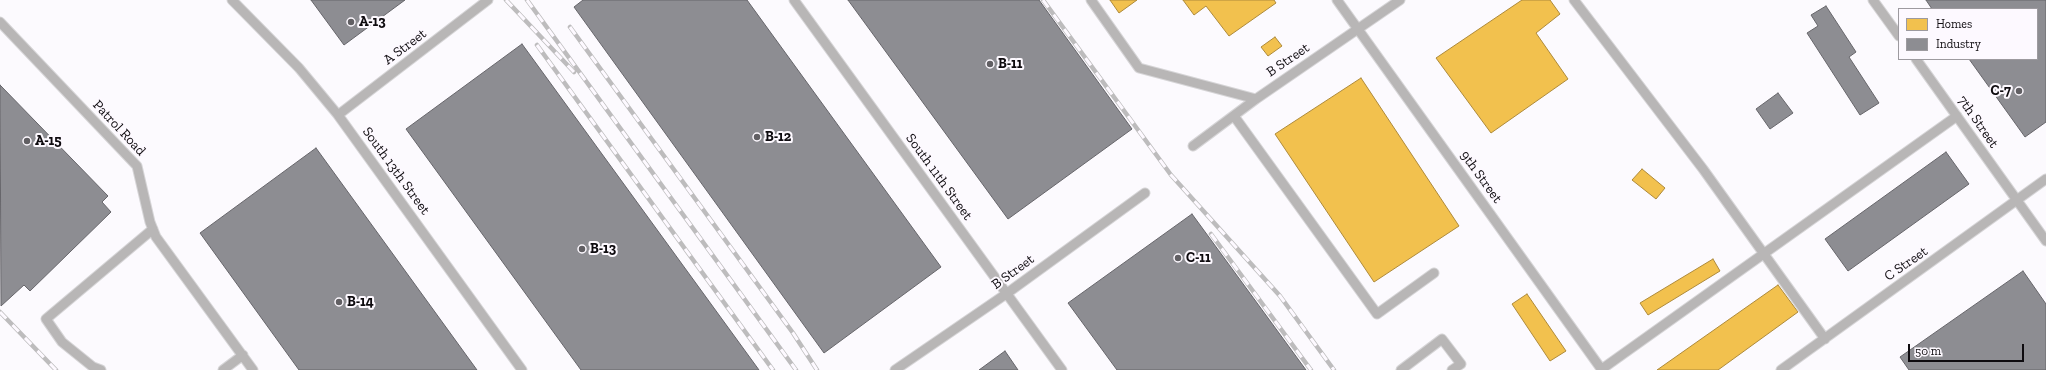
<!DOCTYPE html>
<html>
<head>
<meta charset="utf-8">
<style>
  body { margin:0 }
  #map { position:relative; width:2046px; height:370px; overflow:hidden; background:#fcfafe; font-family:"Zilla Slab",serif }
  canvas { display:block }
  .legend { position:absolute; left:1898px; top:8px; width:140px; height:52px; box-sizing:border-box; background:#fdf9ff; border:1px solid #9d9a9f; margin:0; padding:5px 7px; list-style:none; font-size:12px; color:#0e0b0f }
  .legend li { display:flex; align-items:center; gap:8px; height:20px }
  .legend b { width:20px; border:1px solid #9d9a9f }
  .scale { position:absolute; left:1908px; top:344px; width:116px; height:18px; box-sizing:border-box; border:2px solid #0e0b0f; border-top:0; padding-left:5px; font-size:12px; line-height:14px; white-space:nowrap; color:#0e0b0f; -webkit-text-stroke:3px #fdf9ff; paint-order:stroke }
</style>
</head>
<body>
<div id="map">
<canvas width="2046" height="370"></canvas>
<ul class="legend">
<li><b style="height:11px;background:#f2c14e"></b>Homes</li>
<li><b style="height:11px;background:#8d8d92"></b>Industry</li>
</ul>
<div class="scale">50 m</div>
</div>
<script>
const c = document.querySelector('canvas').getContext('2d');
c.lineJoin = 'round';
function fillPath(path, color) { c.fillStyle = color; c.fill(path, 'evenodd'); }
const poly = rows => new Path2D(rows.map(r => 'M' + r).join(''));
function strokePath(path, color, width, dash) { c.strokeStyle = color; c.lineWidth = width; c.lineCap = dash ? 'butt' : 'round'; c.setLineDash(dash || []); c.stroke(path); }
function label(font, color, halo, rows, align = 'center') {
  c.font = font + ' "Zilla Slab",serif'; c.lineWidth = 4; c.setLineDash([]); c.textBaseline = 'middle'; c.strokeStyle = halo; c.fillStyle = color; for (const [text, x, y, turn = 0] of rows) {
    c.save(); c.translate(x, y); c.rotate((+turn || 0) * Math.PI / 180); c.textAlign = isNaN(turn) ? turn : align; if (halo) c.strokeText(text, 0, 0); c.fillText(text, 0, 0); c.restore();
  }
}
const homes = poly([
  [1110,0,1137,0,1119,13,1110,0],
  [1183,0,1274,0,1276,3,1229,36,1206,6,1194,15,1183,0],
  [1522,0,1550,0,1560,14,1536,33,1568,79,1491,133,1436,58,1522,0],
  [1275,37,1282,46,1268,56,1261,47,1275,37],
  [1361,78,1459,226,1374,282,1275,134,1361,78],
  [1642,169,1665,188,1656,199,1632,180,1642,169],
  [1713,259,1720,271,1648,315,1640,303,1713,259],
  [1778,285,1798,312,1718,370,1657,370,1778,285],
  [1527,294,1566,351,1550,361,1512,304,1527,294]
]);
fillPath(homes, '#f2c14e');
strokePath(homes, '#ae8a3b', 1);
const industry = poly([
  [311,0,405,0,344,45,311,0],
  [583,0,747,0,941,267,824,353,574,7,583,0],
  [848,0,1039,0,1132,129,1008,219,848,0],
  [1926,0,2046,0,2046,122,2025,137,1969,59,2037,59,2037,9,1932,9,1926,0],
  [1826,6,1856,52,1849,57,1879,103,1860,115,1807,33,1818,26,1811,15,1826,6],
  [522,44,759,370,581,370,406,129,522,44],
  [0,85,108,196,102,202,111,212,30,291,24,285,1,306,0,85],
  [1778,93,1793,113,1770,129,1756,109,1778,93],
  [316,148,477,370,299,370,200,233,316,148],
  [1946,152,1969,184,1848,271,1825,239,1946,152],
  [1192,214,1306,370,1117,370,1068,303,1192,214],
  [2023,271,2046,304,2046,370,1909,370,1900,357,2023,271],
  [1005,351,1018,370,979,370,1005,351]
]);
fillPath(industry, '#8d8d92');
strokePath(industry, '#67666b', 1);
const lane = poly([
  [232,0,299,68,338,115,522,370],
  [794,0,1062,370],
  [1091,0,1139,68,1256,99],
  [1337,0,1602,370],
  [1574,0,1703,169,1825,339],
  [1873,0,1899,36],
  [0,22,137,166,150,222,156,237,253,370],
  [1916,59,2046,241],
  [338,115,488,0],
  [1234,116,1377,314,1434,273],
  [1193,146,1256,99,1400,0],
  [1602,369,1957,116],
  [101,370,93,367,62,342,46,319,153,229],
  [223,370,243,355],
  [895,370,1006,294,1145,193],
  [1401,370,1442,339,1461,364,1452,370],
  [1781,370,2046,179]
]);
strokePath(lane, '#d6d5d7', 11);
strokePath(lane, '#b8b6b6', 9);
const rail = poly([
  [506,0,574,72],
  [527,0,796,370],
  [1043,0,1171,175,1280,296,1334,370],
  [570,27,793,333,817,370],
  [537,45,773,370],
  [1211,234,1311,370],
  [0,312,56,370]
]);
strokePath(rail, '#bdbcbd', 4.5);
strokePath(rail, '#fdf9ff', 3, [9]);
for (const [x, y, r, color] of [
  [351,22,4,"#615f63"],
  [990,64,4,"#615f63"],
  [2019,91,4,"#615f63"],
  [757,137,4,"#615f63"],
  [27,141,4,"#615f63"],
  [582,249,4,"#615f63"],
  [1178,258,4,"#615f63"],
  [339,302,4,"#615f63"]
]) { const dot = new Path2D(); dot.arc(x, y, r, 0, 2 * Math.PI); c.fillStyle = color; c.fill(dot); strokePath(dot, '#fdf9ff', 1.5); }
label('bold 14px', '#0e0b0f', '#fdf9ff', [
  ["A-13",359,22],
  ["B-11",998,64],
  ["C-7",2011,91,"right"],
  ["B-12",765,137],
  ["A-15",35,141],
  ["B-13",590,249],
  ["C-11",1186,258],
  ["B-14",347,302]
], 'left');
label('14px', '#0e0b0f', '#fdf9ff', [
  ["A Street",405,47,-37],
  ["B Street",1288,60,-34],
  ["7th Street",1978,122,55],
  ["Patrol Road",119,128,47],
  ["South 13th Street",396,171,54],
  ["South 11th Street",939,177,54],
  ["9th Street",1481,177,54],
  ["C Street",1906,264,-35],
  ["B Street",1013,272,-36]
]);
</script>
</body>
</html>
